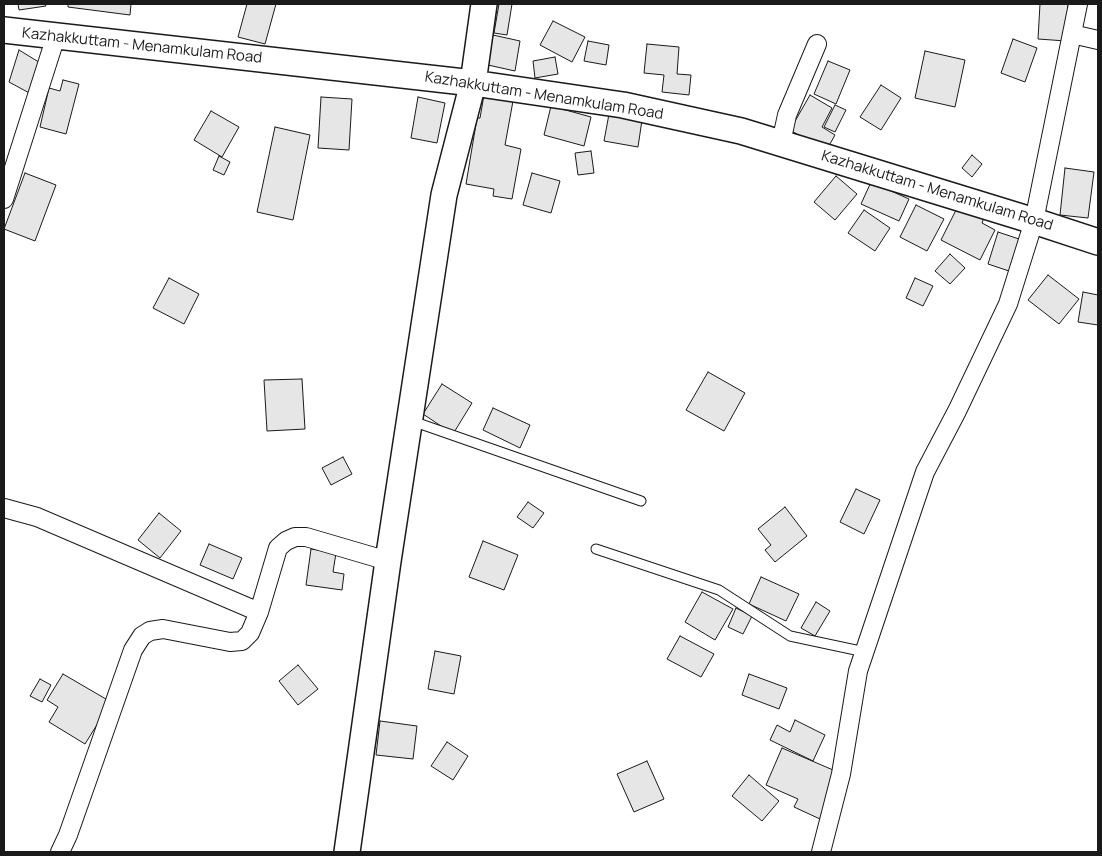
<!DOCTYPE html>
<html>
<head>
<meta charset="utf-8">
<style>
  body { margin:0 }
  #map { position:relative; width:1102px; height:856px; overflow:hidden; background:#fff; font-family:Manrope,sans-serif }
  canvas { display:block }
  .frame { position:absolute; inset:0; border:5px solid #1a1a1a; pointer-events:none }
</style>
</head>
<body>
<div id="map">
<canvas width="1102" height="856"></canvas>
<div class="frame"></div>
</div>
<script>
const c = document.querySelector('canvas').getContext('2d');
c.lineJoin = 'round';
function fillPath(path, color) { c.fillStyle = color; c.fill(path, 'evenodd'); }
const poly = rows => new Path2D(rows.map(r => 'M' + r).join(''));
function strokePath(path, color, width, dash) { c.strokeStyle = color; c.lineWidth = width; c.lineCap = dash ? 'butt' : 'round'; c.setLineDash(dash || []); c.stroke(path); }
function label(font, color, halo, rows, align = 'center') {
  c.font = font + ' Manrope,sans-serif'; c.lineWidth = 4; c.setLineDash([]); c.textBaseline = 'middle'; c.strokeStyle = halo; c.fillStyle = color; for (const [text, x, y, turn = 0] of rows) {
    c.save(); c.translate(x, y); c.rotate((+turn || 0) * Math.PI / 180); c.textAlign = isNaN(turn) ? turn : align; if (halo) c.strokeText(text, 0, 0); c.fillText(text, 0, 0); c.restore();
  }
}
const building = poly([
  [18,4,45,4,46,6,19,10,18,4],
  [68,4,131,4,130,15,68,7,68,4],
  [247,4,276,4,265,44,238,37,247,4],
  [499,4,512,4,507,35,494,33,499,4],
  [1040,4,1068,4,1066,41,1038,39,1040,4],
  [553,21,585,37,572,62,540,45,553,21],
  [493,35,520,41,515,71,488,65,493,35],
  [1013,39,1037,48,1025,82,1001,73,1013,39],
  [588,41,609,45,606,65,584,61,588,41],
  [647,44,679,47,677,74,691,75,689,95,662,92,664,75,644,73,647,44],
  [19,50,42,64,33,95,9,82,19,50],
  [925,51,965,60,955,107,915,98,925,51],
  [555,57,558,74,535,78,533,61,555,57],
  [828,61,850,70,836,104,814,94,828,61],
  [63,80,79,84,66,134,40,127,49,88,60,91,63,80],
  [881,85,901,98,881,130,860,117,881,85],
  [484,95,513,101,505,145,521,149,512,199,493,196,494,189,466,184,477,118,480,118,484,95],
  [810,95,832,108,822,127,835,135,826,151,790,130,810,95],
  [321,97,352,99,349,150,318,148,321,97],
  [418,97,445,103,437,143,411,138,418,97],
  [835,105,846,110,835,132,824,127,835,105],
  [551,106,591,117,584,146,544,135,551,106],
  [211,111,239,127,222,157,194,140,211,111],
  [609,114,642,120,638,147,604,141,609,114],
  [275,127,310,135,293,220,257,212,275,127],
  [591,151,594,173,578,175,575,153,591,151],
  [972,155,982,164,972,177,962,168,972,155],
  [219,156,230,162,224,175,213,170,219,156],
  [1065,168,1094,172,1088,218,1060,215,1065,168],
  [25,173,56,185,35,241,4,229,25,173],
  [532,173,560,181,551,213,523,205,532,173],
  [836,176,857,194,835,220,814,202,836,176],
  [871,182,909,199,899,221,861,204,871,182],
  [960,202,985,215,982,223,995,230,980,260,941,240,960,202],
  [916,205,944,219,927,251,900,237,916,205],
  [864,210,890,228,875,251,848,233,864,210],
  [998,232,1025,241,1015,273,988,264,998,232],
  [950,254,965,268,950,284,935,271,950,254],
  [1048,275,1079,299,1059,324,1028,300,1048,275],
  [169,278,199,294,184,324,153,308,169,278],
  [915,278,933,286,923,306,906,298,915,278],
  [1083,292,1098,295,1098,325,1078,322,1083,292],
  [708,372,745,393,724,431,686,410,708,372],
  [302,379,305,429,267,431,264,380,302,379],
  [442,384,472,403,453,434,423,414,442,384],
  [493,408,530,425,520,448,483,430,493,408],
  [343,457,352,474,331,485,322,468,343,457],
  [856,489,880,500,864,534,840,522,856,489],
  [528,502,544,513,533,528,517,517,528,502],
  [785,507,807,536,775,562,765,550,771,545,758,529,785,507],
  [159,513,181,531,160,558,138,540,159,513],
  [483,541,518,555,504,590,469,577,483,541],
  [209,544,242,558,233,579,200,565,209,544],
  [311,549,336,553,333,572,344,574,342,590,306,585,311,549],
  [761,577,799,594,786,621,749,604,761,577],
  [702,592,733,609,715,640,685,622,702,592],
  [816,602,830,611,815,636,801,628,816,602],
  [736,608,752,616,743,634,728,627,736,608],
  [680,636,714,654,701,677,667,659,680,636],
  [435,651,461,656,454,694,428,689,435,651],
  [298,665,318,689,298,705,279,681,298,665],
  [63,674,111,702,85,744,49,722,58,707,47,700,63,674],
  [749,674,787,688,779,709,742,695,749,674],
  [40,679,51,685,42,702,30,696,40,679],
  [795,720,825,735,813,761,770,740,777,725,790,732,795,720],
  [380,721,417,726,413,759,376,755,380,721],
  [447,742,468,756,453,780,431,766,447,742],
  [782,748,840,773,820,819,794,807,798,799,766,785,782,748],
  [647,761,664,799,634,812,617,774,647,761],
  [749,775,779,801,762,821,732,796,749,775]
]);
fillPath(building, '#e6e6e6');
strokePath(building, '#1a1a1a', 1);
const lane = poly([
  [412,421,641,501],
  [596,549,719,590,790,636,865,652]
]);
const street = poly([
  [1072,34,1098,40],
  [781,143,787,115,817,44],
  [4,199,56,36],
  [4,508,37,517,259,612],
  [60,852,68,835,133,650,142,636,150,631,163,629,230,642,242,641,250,633,259,612,278,548,286,541,295,537,306,537,388,561],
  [821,852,841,774,858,671,925,472,957,411,1008,304,1034,221,1078,4]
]);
const secondary = poly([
  [4,30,473,83,623,105,741,131,1034,221,1098,242],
  [347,852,388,561,444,195,473,83,484,4]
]);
strokePath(lane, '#1a1a1a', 11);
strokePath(street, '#1a1a1a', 20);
strokePath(secondary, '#1a1a1a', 28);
strokePath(lane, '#fff', 9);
strokePath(street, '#fff', 18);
strokePath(secondary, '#fff', 25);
label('15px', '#1a1a1a', '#fff', [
  ["Kazhakkuttam - Menamkulam Road",142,46,6],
  ["Kazhakkuttam - Menamkulam Road",544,96,9],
  ["Kazhakkuttam - Menamkulam Road",937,191,17]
]);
</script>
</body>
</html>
